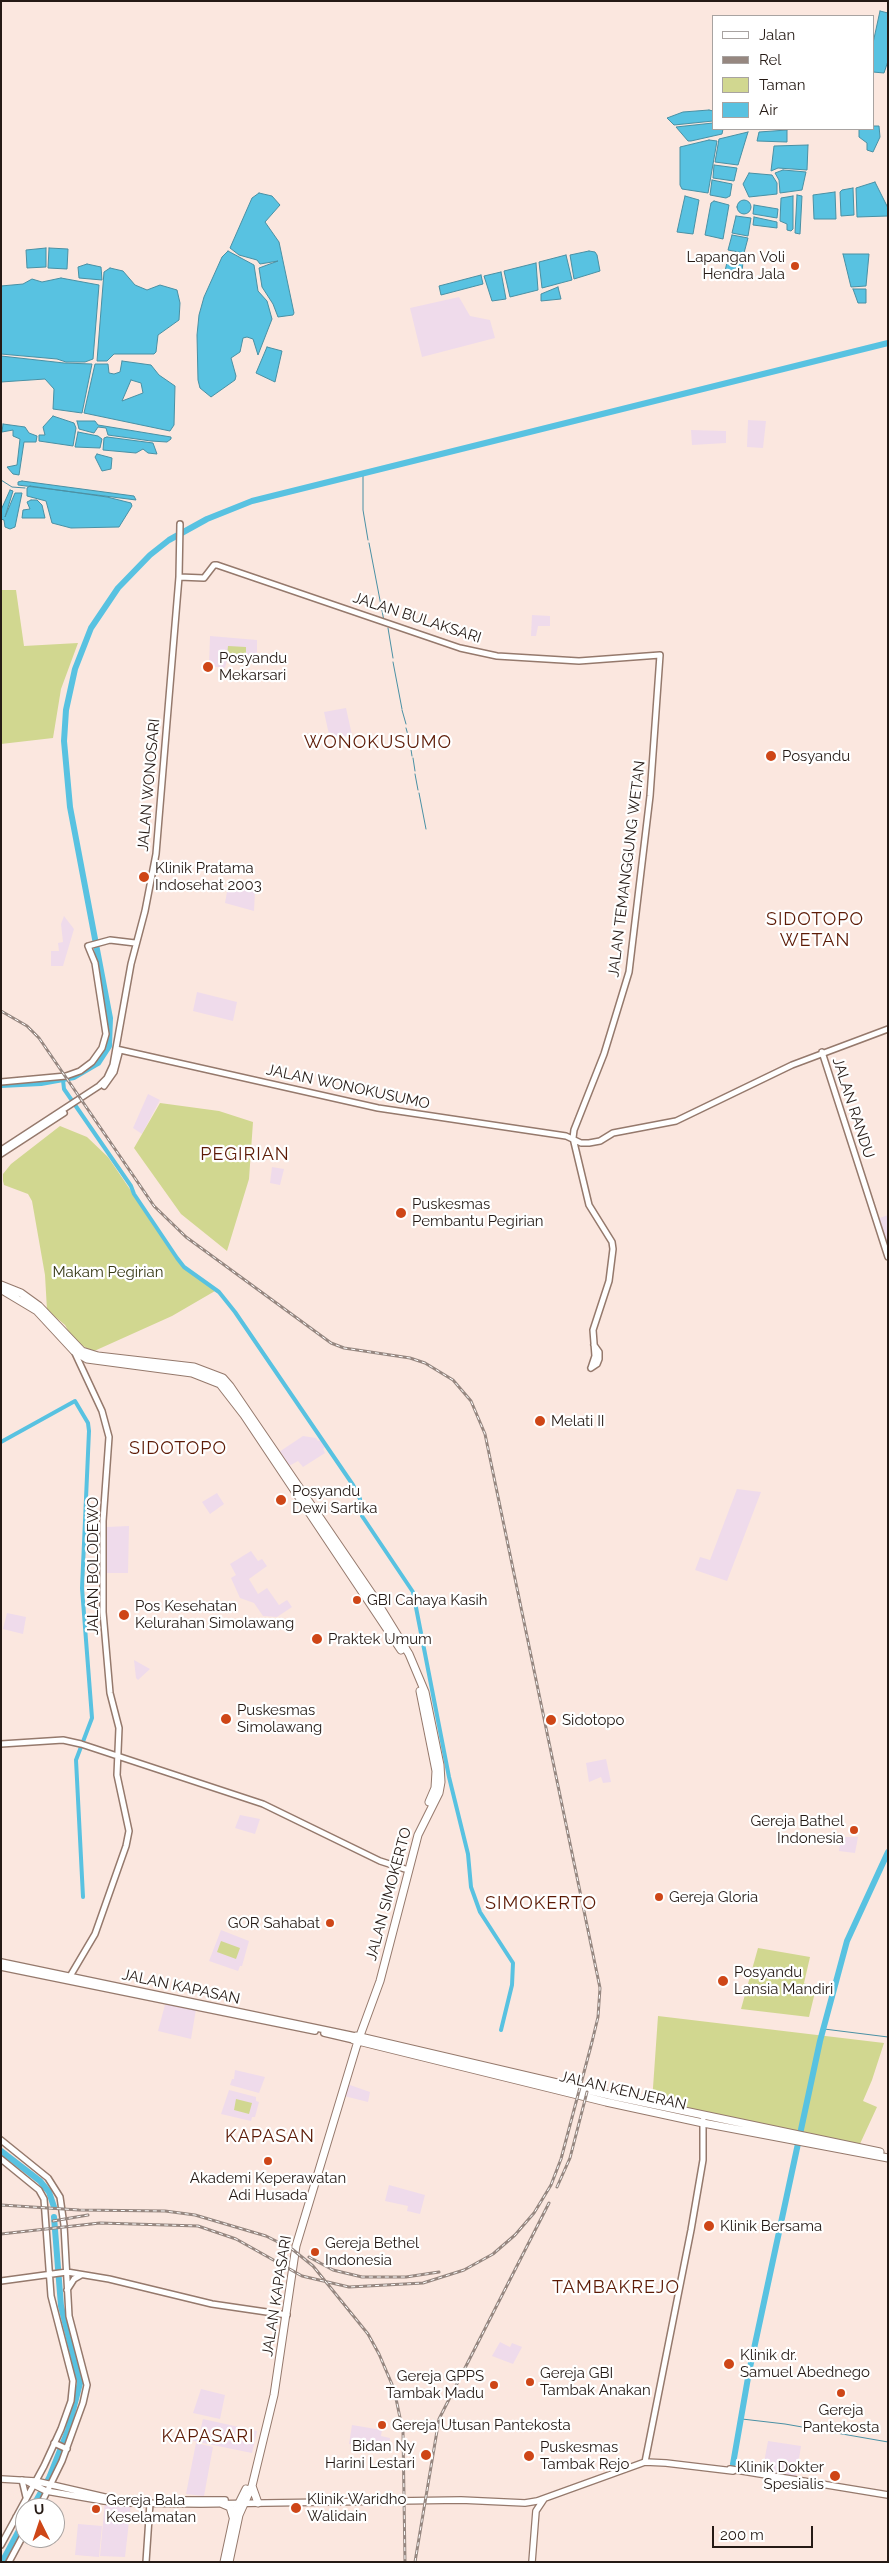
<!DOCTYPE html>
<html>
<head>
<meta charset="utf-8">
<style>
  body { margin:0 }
  #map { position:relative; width:889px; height:2563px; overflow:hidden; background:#fbe7df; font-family:Raleway,sans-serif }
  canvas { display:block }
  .frame { position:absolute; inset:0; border:2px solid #251a15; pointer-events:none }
  .legend { position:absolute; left:712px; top:15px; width:162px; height:115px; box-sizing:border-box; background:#fff; border:1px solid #a8a3a1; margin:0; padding:6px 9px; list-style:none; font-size:15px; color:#251a15 }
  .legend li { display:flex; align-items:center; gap:10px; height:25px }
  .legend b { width:25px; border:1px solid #a8a3a1 }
  .north { position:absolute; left:15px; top:2498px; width:50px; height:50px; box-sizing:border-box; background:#fff; border:1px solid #a8a3a1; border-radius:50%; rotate:356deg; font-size:14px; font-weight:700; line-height:20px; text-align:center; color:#251a15 }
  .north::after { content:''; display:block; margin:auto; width:18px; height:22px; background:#ce4617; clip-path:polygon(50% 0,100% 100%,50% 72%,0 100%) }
  .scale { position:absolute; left:712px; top:2526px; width:101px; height:22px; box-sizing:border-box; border:2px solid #251a15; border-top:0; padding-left:6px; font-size:15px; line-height:18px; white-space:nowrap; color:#251a15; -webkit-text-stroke:4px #fff; paint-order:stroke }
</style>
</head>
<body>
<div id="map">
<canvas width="889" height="2563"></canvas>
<div class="frame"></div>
<ul class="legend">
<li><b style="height:6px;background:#fff"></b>Jalan</li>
<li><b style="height:6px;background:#968780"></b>Rel</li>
<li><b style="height:14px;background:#d1d790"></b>Taman</li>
<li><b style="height:14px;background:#58c2e1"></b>Air</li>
</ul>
<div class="north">U</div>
<div class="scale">200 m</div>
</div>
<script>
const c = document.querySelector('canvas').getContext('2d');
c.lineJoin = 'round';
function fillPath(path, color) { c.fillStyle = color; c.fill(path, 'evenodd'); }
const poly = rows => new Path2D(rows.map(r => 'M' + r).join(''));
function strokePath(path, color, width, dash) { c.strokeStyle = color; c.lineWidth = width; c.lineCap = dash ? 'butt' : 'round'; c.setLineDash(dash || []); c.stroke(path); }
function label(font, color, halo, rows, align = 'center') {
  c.font = font + ' Raleway,sans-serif'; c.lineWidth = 4.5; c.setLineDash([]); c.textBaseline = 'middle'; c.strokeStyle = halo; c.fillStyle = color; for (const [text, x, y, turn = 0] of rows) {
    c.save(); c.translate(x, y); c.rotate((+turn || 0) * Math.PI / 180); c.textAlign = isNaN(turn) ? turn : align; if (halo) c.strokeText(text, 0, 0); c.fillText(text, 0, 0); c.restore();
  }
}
fillPath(poly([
  [459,297,470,316,490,320,495,338,422,357,410,308],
  [748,420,766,421,763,448,747,447],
  [691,430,726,431,726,443,692,445],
  [532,615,550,616,550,626,538,626,536,636,531,636],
  [210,636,257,640,257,659,228,656,225,668,209,666],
  [346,708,352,735,330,739,324,712],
  [228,886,255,891,254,911,225,903],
  [64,916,74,929,63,966,51,966,51,951,59,951,58,943,63,942,61,924],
  [197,992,237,1002,233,1021,193,1011],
  [148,1094,160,1100,142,1134,133,1128],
  [272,1167,284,1169,280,1185,270,1183],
  [888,1215,888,1249,877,1219],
  [303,1436,316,1438,318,1441,320,1440,325,1447,323,1449,325,1453,303,1467,298,1461,289,1466,279,1452],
  [737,1489,761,1492,727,1581,695,1570,700,1557,710,1560],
  [217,1493,224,1504,210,1514,202,1502],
  [129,1526,128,1573,105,1573,107,1527],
  [251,1551,258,1561,262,1559,267,1566,249,1579,258,1594,267,1588,279,1605,287,1600,292,1607,277,1617,263,1616,254,1603,240,1598,231,1578,236,1575,230,1564],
  [7,1613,26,1617,23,1634,3,1629],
  [134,1660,150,1669,138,1680,136,1678],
  [606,1759,611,1782,603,1783,601,1777,589,1782,586,1763],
  [240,1815,260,1819,255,1834,235,1828],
  [841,1837,858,1837,855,1853,839,1851],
  [221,1930,249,1941,242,1966,240,1966,238,1971,209,1961],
  [166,2001,196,2009,191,2039,158,2031],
  [235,2070,265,2077,259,2093,230,2085,232,2079,234,2079],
  [347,2084,370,2092,368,2102,344,2096],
  [229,2090,256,2097,256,2101,259,2102,255,2117,252,2117,251,2121,221,2114],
  [389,2185,425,2195,420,2214,407,2211,408,2206,385,2201],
  [500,2342,510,2347,512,2343,522,2347,513,2364,492,2356],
  [201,2389,225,2395,220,2419,193,2413],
  [203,2419,257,2431,252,2453,193,2441,194,2436,199,2436],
  [352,2425,382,2430,381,2436,390,2438,389,2446,381,2444,380,2449,349,2444],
  [768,2441,801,2446,796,2477,762,2473],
  [196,2443,213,2447,204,2496,186,2494],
  [105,2501,131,2504,125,2557,100,2556],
  [78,2524,102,2526,99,2557,75,2555]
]), '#efdbeb');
fillPath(poly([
  [1,590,16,590,24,646,78,643,61,689,53,738,1,744],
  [228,646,246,647,246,656,227,655],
  [160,1103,219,1111,253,1122,249,1179,227,1251,181,1214,134,1148],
  [60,1126,87,1137,108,1157,180,1263,215,1291,172,1316,92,1352,73,1339,65,1325,47,1310,45,1275,32,1201,28,1194,4,1185,3,1181,3,1174,11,1164],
  [221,1941,240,1948,236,1959,217,1952],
  [758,1948,810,1957,804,1983,816,1988,809,2017,741,2009],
  [658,2016,884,2043,872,2080,863,2101,877,2107,859,2146,652,2102],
  [236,2099,252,2103,249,2114,234,2110]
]), '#d1d790');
const water = poly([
  [880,11,888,13,888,61,884,73,873,72,873,43,880,11],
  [709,110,713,111,713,121,674,125,667,118,683,112,709,110],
  [713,123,713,129,723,129,722,134,691,141,688,141,676,127,713,123],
  [873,126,879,126,880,137,873,152,867,150,867,143,859,137,859,129,873,129,873,126],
  [787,130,787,142,757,141,759,132,787,130],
  [748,132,738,165,715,162,719,139,748,132],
  [709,140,717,141,708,193,682,189,680,185,680,147,709,140],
  [808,145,807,170,778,168,771,171,774,146,808,145],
  [714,165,737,168,734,181,713,178,714,165],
  [783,170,806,172,802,190,780,193,779,180,775,173,783,170],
  [749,173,772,175,777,183,777,194,749,197,743,184,749,173],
  [712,180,732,184,730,196,726,198,710,195,712,180],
  [875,182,888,208,888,216,857,217,856,188,875,182],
  [853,188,854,215,841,216,840,192,842,190,853,188],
  [835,192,836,219,814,219,813,195,835,192],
  [259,193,272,196,280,205,265,222,279,242,294,313,293,315,278,317,273,304,262,287,259,268,278,261,260,264,257,260,239,255,230,248,252,198,259,193],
  [797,195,802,196,800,234,795,233,797,195],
  [685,196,699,200,693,234,677,232,685,196],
  [793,196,793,229,791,231,787,230,787,224,780,221,781,198,793,196],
  '737 207a7 7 0 1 1 14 0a7 7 0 1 1-14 0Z',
  [714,201,729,205,723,239,705,235,711,203,714,201],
  [754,205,778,209,777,218,753,214,754,205],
  [736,216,751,218,748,236,732,233,736,216],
  [754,217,777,222,777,228,753,225,754,217],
  [732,235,748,238,744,253,728,250,732,235],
  [46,248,46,267,27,268,26,250,46,248],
  [49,248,68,249,67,269,48,268,49,248],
  [228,251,254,265,258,291,267,301,272,319,258,355,253,339,247,337,243,338,240,352,231,358,236,376,235,380,211,397,200,388,198,380,197,335,199,315,204,297,222,257,228,251],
  [589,251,595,252,597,255,600,271,574,279,570,255,589,251],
  [843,254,869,254,866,286,851,287,843,254],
  [566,255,572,280,542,288,539,262,566,255],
  [728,258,743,261,742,273,725,271,728,258],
  [536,263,538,290,510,297,504,271,536,263],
  [87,264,101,267,102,280,79,278,78,267,87,264],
  [110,268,123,271,135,285,147,290,160,285,177,290,180,303,179,320,158,335,156,352,154,354,114,354,107,361,97,361,104,272,110,268],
  [501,272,506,299,492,301,484,276,501,272],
  [481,275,483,284,441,295,439,286,481,275],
  [61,278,99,285,93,359,85,362,66,362,57,359,1,354,1,286,23,284,32,279,42,282,61,278],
  [558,287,561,299,541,301,541,294,558,287],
  [853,289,866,289,866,303,858,303,853,289],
  [267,347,282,351,275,382,256,373,267,347],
  [1,356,64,363,92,364,82,413,53,409,54,389,45,379,1,382,1,356],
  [122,361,151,365,159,375,175,386,174,425,170,431,84,413,95,364,108,364,109,373,114,374,120,372,122,361],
  [131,380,141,383,143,393,122,401,131,380],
  [53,416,74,423,76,428,73,446,39,441,39,435,45,435,43,427,53,416],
  [77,421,95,421,98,425,171,437,171,439,167,442,151,441,108,435,106,428,98,427,94,433,79,429,77,421],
  [3,424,25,427,29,433,37,436,36,442,24,442,19,475,13,474,7,467,17,465,20,439,13,436,13,430,2,432,3,424],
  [78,432,98,436,102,439,100,448,75,447,78,432],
  [107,437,153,443,157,454,148,453,143,449,136,453,103,450,104,438,107,437],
  [97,454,112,458,111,469,102,471,95,457,97,454],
  [22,481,134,496,136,500,18,485,18,482,22,481],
  [30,486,107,497,131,503,132,506,119,527,71,528,52,523,46,501,27,496,27,488,30,486],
  [10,490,13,491,5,517,15,493,22,493,15,527,10,529,5,527,4,520,1,519,1,510,10,490],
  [31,500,37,500,42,505,45,518,22,518,23,510,30,509,27,502,31,500]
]);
fillPath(water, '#58c2e1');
strokePath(water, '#4990a4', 1);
strokePath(poly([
  [363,473,363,510,368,540],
  [1,480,12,487,25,488],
  [369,543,384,621],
  [388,628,393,658],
  [393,662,402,709],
  [402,710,406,724],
  [406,728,410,742],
  [410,743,412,756],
  [413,758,415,771],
  [415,774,418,790],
  [419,793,426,829],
  [824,2029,888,2037],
  [742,2419,785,2424,888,2442]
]), '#4990a4', 1);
strokePath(poly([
  [63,1080,64,1089,131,1186,134,1194,177,1258,184,1267,219,1292,235,1312,353,1485,360,1499,362,1516,413,1592,449,1777,468,1854,471,1887,480,1912,513,1963,512,1985,501,2030],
  [1,1442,75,1401,88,1423,89,1431,82,1588,92,1718,76,1760,83,1897]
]), '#58c2e1', 4);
strokePath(poly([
  [1,1085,41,1083,74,1077,98,1063,109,1046,110,1018,70,807,64,741,66,710,75,669,91,628,118,588,150,555,169,540,207,519,252,501,888,343],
  [1,2151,40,2181,49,2192,54,2207],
  [733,2464,749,2372,820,2041,847,1941,888,1852],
  [32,2508,49,2478,68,2430,80,2383,61,2306,54,2217],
  [2,2562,25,2519]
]), '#58c2e1', 6);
const secondary = poly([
  [179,577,204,578,214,565,217,565,460,648,497,656,579,661,660,655,650,796,629,972,604,1054,574,1130,573,1138,589,1205,612,1242,613,1249,609,1281,593,1330,595,1356,591,1368],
  [116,1049,378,1108,566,1136,581,1143,589,1143,600,1141,613,1133,676,1121,792,1065,888,1029],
  [822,1052,888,1257],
  [1,1082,66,1076,80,1071,92,1062,102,1048,106,1034,95,963,88,946,110,940,135,943],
  [104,1086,114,1072,119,1053],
  [1,1150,99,1086,107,1078,113,1065,131,964,145,911,156,854,179,577,180,524],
  [1,1154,64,1113],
  [591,1368,597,1364,599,1359,599,1352,594,1345],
  [1,1744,63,1740,81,1744,263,1804,380,1861,405,1869],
  [69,1978,95,1934,126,1846,129,1831,117,1775,119,1728,110,1693,103,1612,103,1521,109,1437,102,1411,74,1351],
  [1,2140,48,2178,60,2197,64,2225,69,2316,87,2385,83,2403,62,2461,39,2508],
  [1,2159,39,2190,44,2199,51,2296,73,2381,71,2401,61,2429,44,2466,1,2545],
  [1,2281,67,2272,109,2279,212,2304,287,2315],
  [67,2290,74,2279,81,2275],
  [54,2443,67,2449],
  [645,2462,691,2230,703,2160,703,2120],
  [22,2480,26,2497],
  [16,2517,25,2522],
  [9,2562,25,2532],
  [146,2562,150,2503]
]);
const primary = poly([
  [1,1962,355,2036],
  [1,1967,315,2031],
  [324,2033,354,2040],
  [730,2469,888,2495],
  [1,2479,35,2481,113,2499],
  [26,2481,46,2491,104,2501,125,2503,201,2504,461,2500,525,2503,537,2501,645,2462,666,2463,733,2471],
  [172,2500,225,2500],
  [532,2562,536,2511,544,2499]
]);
const highway = poly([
  [1,1285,21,1293,39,1306,82,1351,98,1356,194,1367,223,1378,230,1386,374,1597,409,1654,425,1692,440,1765,441,1782,439,1793,418,1835,380,1981,358,2041,296,2246,274,2395,252,2486,239,2515,229,2562],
  [2,1290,37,1311,74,1351,87,1359,192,1373,220,1384,244,1415,401,1650],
  [420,1691,436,1771,435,1788,429,1802],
  [356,2036,613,2096,880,2152],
  [354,2040,606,2102,703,2123,888,2158],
  [252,2486,258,2503],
  [223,2504,230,2507,233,2517],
  [224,2562,235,2511,246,2489]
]);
strokePath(secondary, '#95796c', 8);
strokePath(primary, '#95796c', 8);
strokePath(highway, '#95796c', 9);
strokePath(secondary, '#fff', 5);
strokePath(primary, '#fff', 5.5);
strokePath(highway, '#fff', 7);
const rail = poly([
  [1,1011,27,1026,39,1038,154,1206,186,1237,331,1343,344,1348,410,1358,425,1363,453,1380,471,1401,485,1434,600,1988,598,2017,592,2042,561,2159,551,2185,534,2213,515,2235,493,2254,464,2270,423,2283,349,2287,302,2276,236,2239,198,2226,100,2223,1,2234],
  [557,2187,570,2158,587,2092],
  [1,2205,79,2210,165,2211,195,2215,266,2236,292,2249,313,2266,368,2334,379,2354,394,2389,403,2432,405,2562],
  [53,2221,88,2215],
  [309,2257,333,2270,362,2277,406,2277,439,2272],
  [415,2562,439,2419,549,2203]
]);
strokePath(rail, '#968780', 3);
strokePath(rail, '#fff', 1, [4]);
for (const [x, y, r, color] of [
  [795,266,5,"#ce4617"],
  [208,667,6,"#ce4617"],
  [771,756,6,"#ce4617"],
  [144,877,6,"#ce4617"],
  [401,1213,6,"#ce4617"],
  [540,1421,6,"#ce4617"],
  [281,1500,6,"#ce4617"],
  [357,1600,5,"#ce4617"],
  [124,1615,6,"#ce4617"],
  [317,1639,6,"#ce4617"],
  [226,1719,6,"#ce4617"],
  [551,1720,6,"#ce4617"],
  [854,1830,5,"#ce4617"],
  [659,1897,5,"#ce4617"],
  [330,1923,5,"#ce4617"],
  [723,1981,6,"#ce4617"],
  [268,2161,5,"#ce4617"],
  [709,2226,6,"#ce4617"],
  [315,2252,5,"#ce4617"],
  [729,2364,6,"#ce4617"],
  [530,2382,5,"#ce4617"],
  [494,2385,5,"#ce4617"],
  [841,2393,5,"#ce4617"],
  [382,2425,5,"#ce4617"],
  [426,2455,6,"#ce4617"],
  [529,2456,6,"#ce4617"],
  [835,2476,6,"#ce4617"],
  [296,2508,6,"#ce4617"],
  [96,2509,5,"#ce4617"]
]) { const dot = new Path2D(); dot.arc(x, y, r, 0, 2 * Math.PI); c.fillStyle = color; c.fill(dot); strokePath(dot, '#fff', 2); }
label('15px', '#251a15', '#fff', [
  ["Lapangan Voli",785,257,"right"],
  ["Hendra Jala",785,274,"right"],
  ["Posyandu",219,658],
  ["Mekarsari",219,675],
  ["Posyandu",782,756],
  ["Klinik Pratama",155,868],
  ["Indosehat 2003",155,885],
  ["Puskesmas",412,1204],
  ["Pembantu Pegirian",412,1221],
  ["Melati II",551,1421],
  ["Posyandu",292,1491],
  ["Dewi Sartika",292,1508],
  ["GBI Cahaya Kasih",367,1600],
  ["Pos Kesehatan",135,1606],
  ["Kelurahan Simolawang",135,1623],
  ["Praktek Umum",328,1639],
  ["Puskesmas",237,1710],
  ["Simolawang",237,1727],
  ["Sidotopo",562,1720],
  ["Gereja Bathel",844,1821,"right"],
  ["Indonesia",844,1838,"right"],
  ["Gereja Gloria",669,1897],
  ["GOR Sahabat",320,1923,"right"],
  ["Posyandu",734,1972],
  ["Lansia Mandiri",734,1989],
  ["Akademi Keperawatan",268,2178,"center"],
  ["Adi Husada",268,2195,"center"],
  ["Klinik Bersama",720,2226],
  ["Gereja Bethel",325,2243],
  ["Indonesia",325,2260],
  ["Klinik dr.",740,2355],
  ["Samuel Abednego",740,2372],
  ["Gereja GBI",540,2373],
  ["Tambak Anakan",540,2390],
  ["Gereja GPPS",484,2376,"right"],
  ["Tambak Madu",484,2393,"right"],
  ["Gereja",841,2410,"center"],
  ["Pantekosta",841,2427,"center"],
  ["Gereja Utusan Pantekosta",392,2425],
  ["Bidan Ny",415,2446,"right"],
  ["Harini Lestari",415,2463,"right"],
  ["Puskesmas",540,2447],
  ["Tambak Rejo",540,2464],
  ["Klinik Dokter",824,2467,"right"],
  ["Spesialis",824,2484,"right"],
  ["Klinik Waridho",307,2499],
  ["Walidain",307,2516],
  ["Gereja Bala",106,2500],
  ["Keselamatan",106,2517]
], 'left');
label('15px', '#251a15', '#fff', [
  ["JALAN BULAKSARI",417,618,18],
  ["JALAN WONOSARI",149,785,-85],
  ["JALAN TEMANGGUNG WETAN",627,869,-83],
  ["JALAN WONOKUSUMO",348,1087,12],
  ["JALAN RANDU",853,1108,72],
  ["JALAN BOLODEWO",93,1566,-90],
  ["JALAN SIMOKERTO",389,1894,-75],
  ["JALAN KAPASAN",181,1987,12],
  ["JALAN KENJERAN",623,2091,13],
  ["JALAN KAPASARI",277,2296,-81]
]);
label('15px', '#363814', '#fff', [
  ["Makam Pegirian",108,1272]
]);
c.letterSpacing = '1px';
label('18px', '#5d1b06', '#fff', [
  ["WONOKUSUMO",378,743],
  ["SIDOTOPO",815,920],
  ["WETAN",815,941],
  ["PEGIRIAN",245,1155],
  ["SIDOTOPO",178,1449],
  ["SIMOKERTO",541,1904],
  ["KAPASAN",270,2137],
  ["TAMBAKREJO",616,2288],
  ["KAPASARI",208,2437]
]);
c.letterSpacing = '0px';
</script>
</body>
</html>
